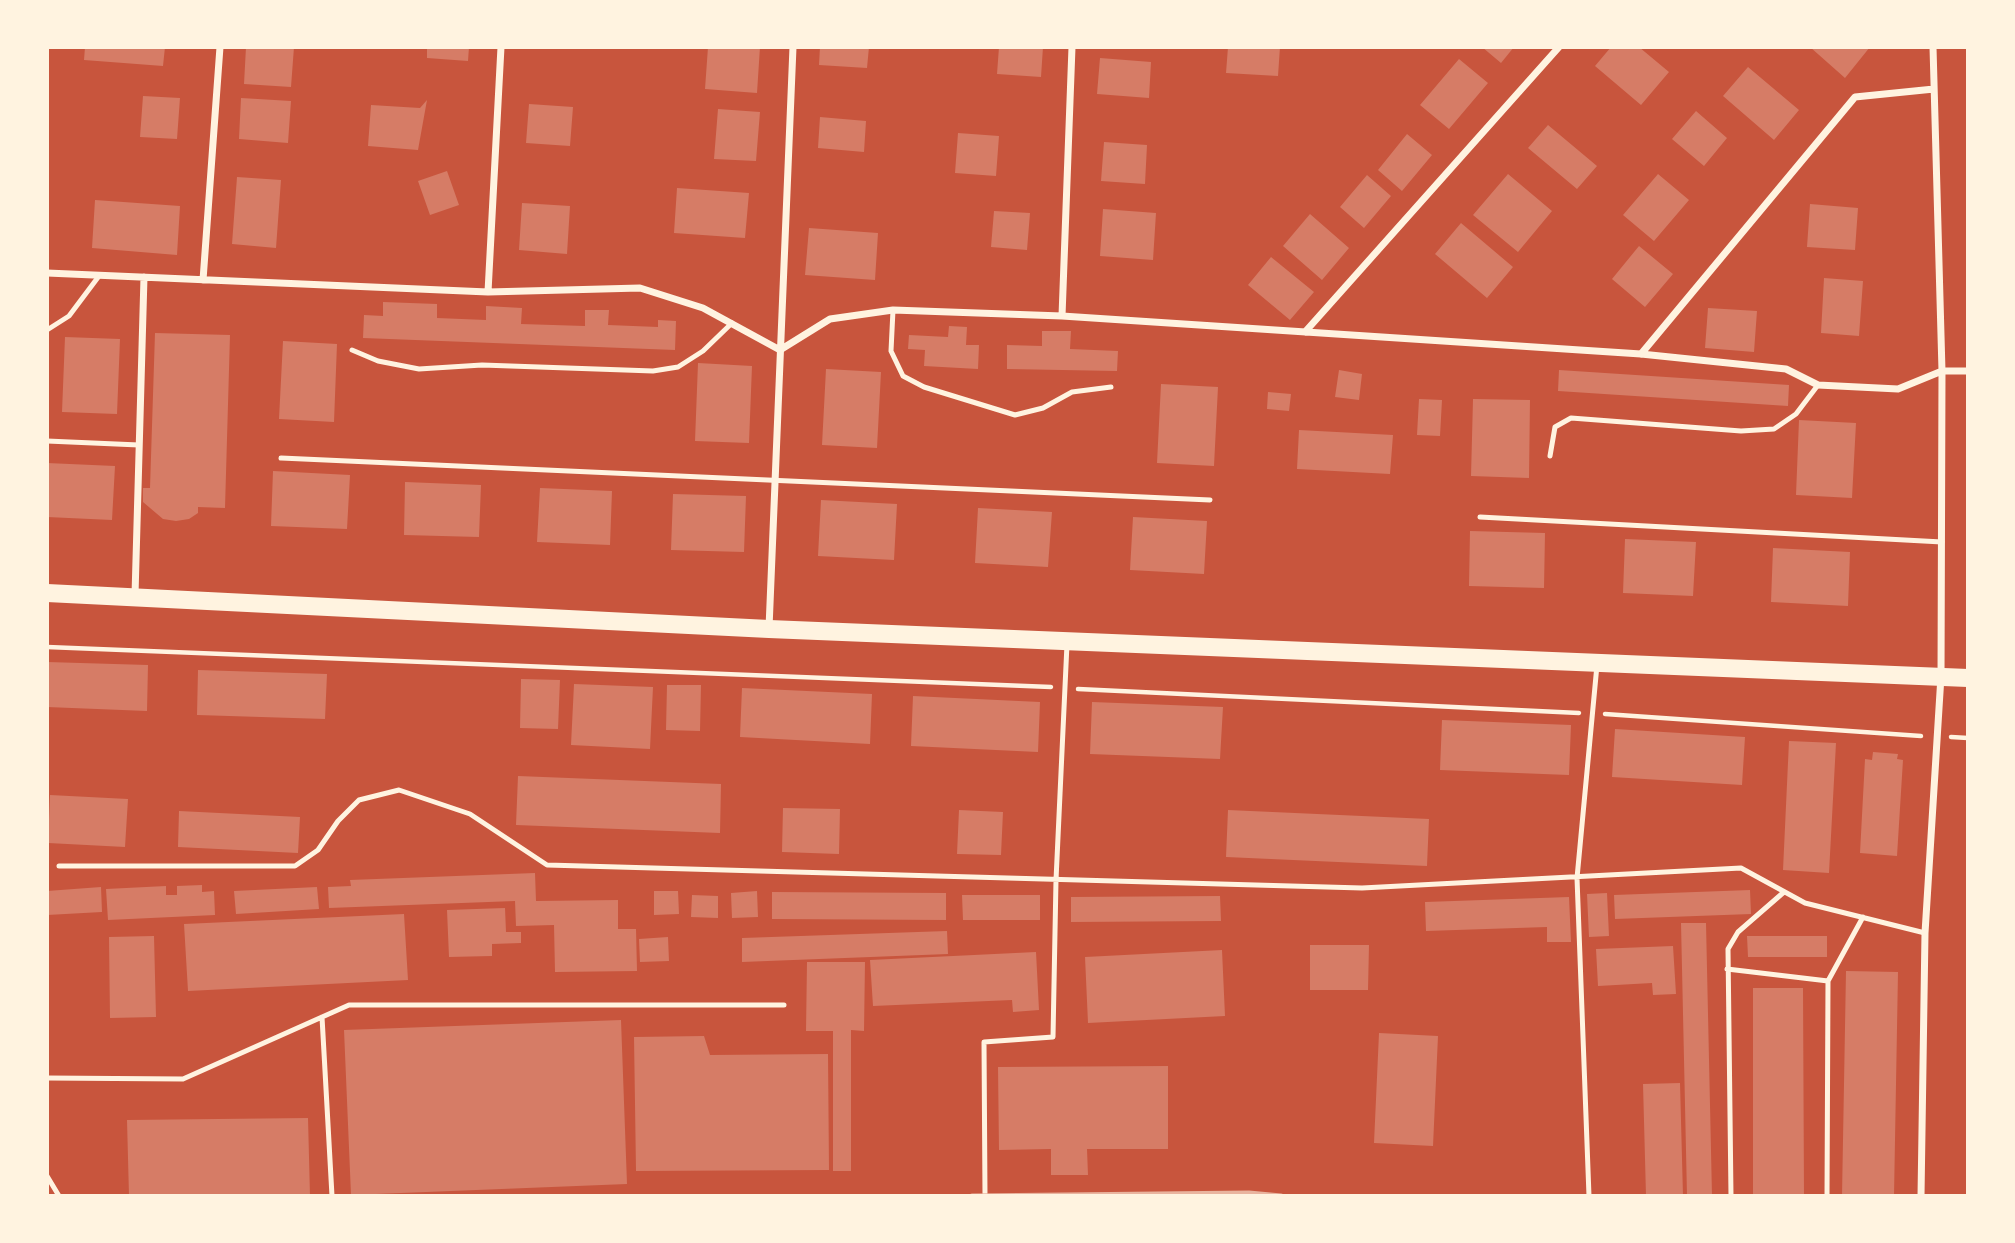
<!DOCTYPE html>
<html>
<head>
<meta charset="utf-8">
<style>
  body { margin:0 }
  #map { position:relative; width:2015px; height:1243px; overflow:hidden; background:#c8553d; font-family:"Fira Sans Condensed",sans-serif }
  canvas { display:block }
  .frame { position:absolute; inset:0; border:49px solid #fff3e0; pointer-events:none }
</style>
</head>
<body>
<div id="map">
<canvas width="2015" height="1243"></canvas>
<div class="frame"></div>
</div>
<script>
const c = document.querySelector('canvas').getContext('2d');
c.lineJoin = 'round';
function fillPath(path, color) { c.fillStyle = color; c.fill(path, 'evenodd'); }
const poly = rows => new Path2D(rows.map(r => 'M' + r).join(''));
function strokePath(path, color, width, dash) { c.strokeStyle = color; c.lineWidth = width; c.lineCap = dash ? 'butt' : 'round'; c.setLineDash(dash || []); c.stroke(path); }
fillPath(poly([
  [85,47,165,47,163,66,84,60],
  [246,47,294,47,291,87,244,84],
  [427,47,469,47,468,61,427,58],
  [708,47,760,47,757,93,705,89],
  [820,47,869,47,867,68,819,65],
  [999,47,1043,47,1041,77,997,74],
  [1228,47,1280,47,1278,76,1226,73],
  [1482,47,1514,47,1501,63],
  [1611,47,1639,47,1669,72,1641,105,1595,66],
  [1810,47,1870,47,1845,78],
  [1100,58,1151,62,1149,98,1097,94],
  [1459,59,1488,83,1449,129,1420,105],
  [1748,67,1799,110,1774,140,1723,96],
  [143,96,180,98,177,139,140,137],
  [241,98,291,101,288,143,239,139],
  [427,100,418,150,368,146,371,105,420,108],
  [529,104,573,107,570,146,526,143],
  [718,109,760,112,756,161,714,159],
  [1696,111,1727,138,1704,166,1672,139],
  [820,117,866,121,864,152,818,148],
  [1548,125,1597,166,1577,189,1528,148],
  [958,133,999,136,996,176,955,173],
  [1407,134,1432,155,1402,191,1378,170],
  [1104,142,1147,145,1145,184,1101,181],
  [447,171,459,205,430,215,418,181],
  [1508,174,1552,211,1518,252,1473,215],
  [1658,174,1689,200,1654,241,1623,215],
  [1367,175,1391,196,1364,228,1340,207],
  [237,177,281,180,276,248,232,244],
  [677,188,749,193,745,238,674,233],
  [95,200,180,206,177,255,92,248],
  [522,203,570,206,567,254,519,250],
  [1810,204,1858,208,1855,250,1807,247],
  [1103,209,1156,213,1153,260,1100,256],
  [994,211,1030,213,1027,250,991,247],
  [1310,214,1349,248,1322,280,1283,246],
  [1461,223,1513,267,1487,298,1435,254],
  [809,228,878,233,875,280,805,275],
  [1639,246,1673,274,1645,307,1612,279],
  [1271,257,1314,292,1290,320,1248,285],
  [1824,278,1863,281,1859,336,1821,333],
  [383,302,437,304,437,318,486,320,486,306,522,308,521,324,585,326,585,310,609,310,608,325,658,327,658,320,676,321,675,350,363,338,364,315,383,316],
  [1708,308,1757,311,1754,352,1705,348],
  [949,326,967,327,966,345,979,345,978,369,924,366,925,350,908,349,909,335,948,337],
  [1042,331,1071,331,1070,349,1118,351,1117,371,1007,369,1007,345,1042,346],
  [155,333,230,335,225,508,198,507,198,513,189,519,176,521,163,519,143,502,143,488,150,488],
  [65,337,120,339,117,414,62,412],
  [283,341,337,344,334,422,279,419],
  [698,363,752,366,749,443,695,441],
  [826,369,881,372,877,448,822,445],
  [1339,370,1362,374,1359,400,1335,397],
  [1559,370,1789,385,1788,406,1558,391],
  [1161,384,1218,387,1214,466,1157,463],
  [1268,392,1291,394,1289,411,1267,409],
  [1419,399,1442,400,1440,436,1417,435],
  [1473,399,1530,400,1529,478,1471,476],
  [1799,420,1856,423,1852,498,1796,495],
  [1299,430,1393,435,1390,474,1297,469],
  [47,463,115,466,112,520,47,517],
  [273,471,350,475,347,529,271,526],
  [405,482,481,485,479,537,404,535],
  [540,488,612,491,610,545,537,542],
  [673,494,746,496,744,552,671,550],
  [821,500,897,504,894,560,818,556],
  [978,508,1052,512,1048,567,975,563],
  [1133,517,1207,521,1204,574,1130,570],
  [1470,531,1545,533,1544,588,1469,586],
  [1625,539,1696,542,1693,596,1623,593],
  [1773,548,1850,552,1848,606,1771,602],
  [47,662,148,665,147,711,47,707],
  [198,670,327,674,325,719,197,715],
  [521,679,560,680,558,729,520,728],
  [574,684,653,687,650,749,571,745],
  [667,685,701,685,700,731,666,730],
  [742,688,872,694,870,744,740,737],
  [913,696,1040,702,1038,752,911,746],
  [1092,702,1223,707,1220,759,1090,754],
  [1442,720,1571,725,1569,775,1440,770],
  [1615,729,1745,737,1742,785,1612,777],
  [1789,741,1836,743,1829,873,1783,870],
  [1873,752,1898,754,1897,759,1903,760,1897,856,1860,853,1865,759,1872,760],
  [518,776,721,784,720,833,516,825],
  [50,795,128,799,125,847,48,843],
  [783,808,840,809,839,854,782,852],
  [959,810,1003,812,1001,855,957,854],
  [1228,810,1429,819,1427,866,1226,857],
  [179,811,300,817,298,853,178,847],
  [535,873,536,901,618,900,618,929,636,929,637,971,555,972,554,925,516,926,515,901,329,908,328,887,351,886,350,880],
  [202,885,202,892,214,891,215,915,108,920,106,889,166,886,166,895,177,895,177,886],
  [101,887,102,912,47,915,47,891],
  [317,887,319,909,236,914,234,891],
  [1750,890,1751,914,1615,919,1614,895],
  [654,891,678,891,679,914,654,915],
  [757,891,758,917,732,918,731,893],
  [772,892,946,893,946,920,772,919],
  [1607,893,1609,936,1589,937,1587,894],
  [692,895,718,896,718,918,691,917],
  [962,895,1040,895,1040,920,963,920],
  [1220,896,1221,921,1071,922,1071,897],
  [1569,897,1571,942,1547,942,1547,927,1426,931,1425,902],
  [505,908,506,932,521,932,521,943,492,944,492,956,449,957,447,910],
  [404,914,408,980,188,991,184,924],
  [1681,923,1706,923,1712,1196,1687,1196],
  [947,931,948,954,742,962,742,938],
  [154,936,156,1017,110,1018,109,937],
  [1747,936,1827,936,1827,957,1748,957],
  [668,937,669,961,640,962,639,939],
  [1310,945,1369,945,1368,990,1310,990],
  [1673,946,1676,994,1653,995,1652,983,1598,986,1596,949],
  [1222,950,1225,1016,1088,1023,1085,957],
  [1036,952,1039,1010,1013,1012,1012,1000,873,1006,870,960],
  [807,962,865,962,864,1031,851,1030,851,1171,833,1171,833,1031,806,1031],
  [1846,971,1898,972,1894,1196,1842,1196],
  [1753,988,1803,988,1804,1196,1753,1196],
  [621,1020,627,1184,351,1195,344,1030],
  [1379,1033,1438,1036,1433,1146,1374,1143],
  [704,1036,710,1055,828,1054,829,1170,636,1171,634,1037],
  [1168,1066,1168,1149,1087,1149,1088,1175,1051,1175,1051,1149,999,1150,998,1067],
  [1680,1083,1683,1196,1646,1196,1643,1084],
  [308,1118,310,1196,129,1196,127,1120]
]), '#d67c66');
strokePath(poly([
  [47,647,1051,687],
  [1078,689,1579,713],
  [1605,714,1921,736],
  [1951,737,1968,738]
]), '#fff3e0', 4.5);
strokePath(poly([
  [893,310,891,351,903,376,924,387,1015,415,1043,408,1072,392,1111,387],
  [47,330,69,316,99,276],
  [352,350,378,361,419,369,482,365,653,371,678,367,703,351,732,323],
  [47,441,139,445],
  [1550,456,1555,427,1571,418,1741,431,1774,429,1796,414,1818,385],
  [281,458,1210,500],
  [1480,517,1942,542],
  [59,866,295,866,318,850,338,821,359,800,399,790,470,814,547,865,1362,888,1741,868,1805,903,1925,933],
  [1727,969,1828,981],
  [322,1017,332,1196],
  [47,1078,183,1079,349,1005,784,1005],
  [47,1176,59,1196],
  [985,1196,984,1042,1053,1037,1056,880,1067,644],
  [1589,1196,1577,878,1597,665],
  [1731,1196,1728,949,1738,932,1784,892],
  [1827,1196,1828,981,1863,917]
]), '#fff3e0', 5);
strokePath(poly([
  [47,273,488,292,640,288,703,308,780,350,830,319,893,310,1062,316,1641,354,1786,369,1818,385,1898,389,1942,371,1968,371],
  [203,280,220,47],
  [488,292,501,47],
  [1062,316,1072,47],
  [1305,332,1559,47],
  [1641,354,1855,97,1934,89],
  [135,595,144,277],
  [769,628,793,47],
  [1921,1196,1925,933,1941,676,1942,371,1933,47]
]), '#fff3e0', 7);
strokePath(poly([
  [47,593,769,629,1968,678]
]), '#fff3e0', 18);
strokePath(poly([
  [972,1196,1249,1193,1281,1196]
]), '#e9b49f', 5);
</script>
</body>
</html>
